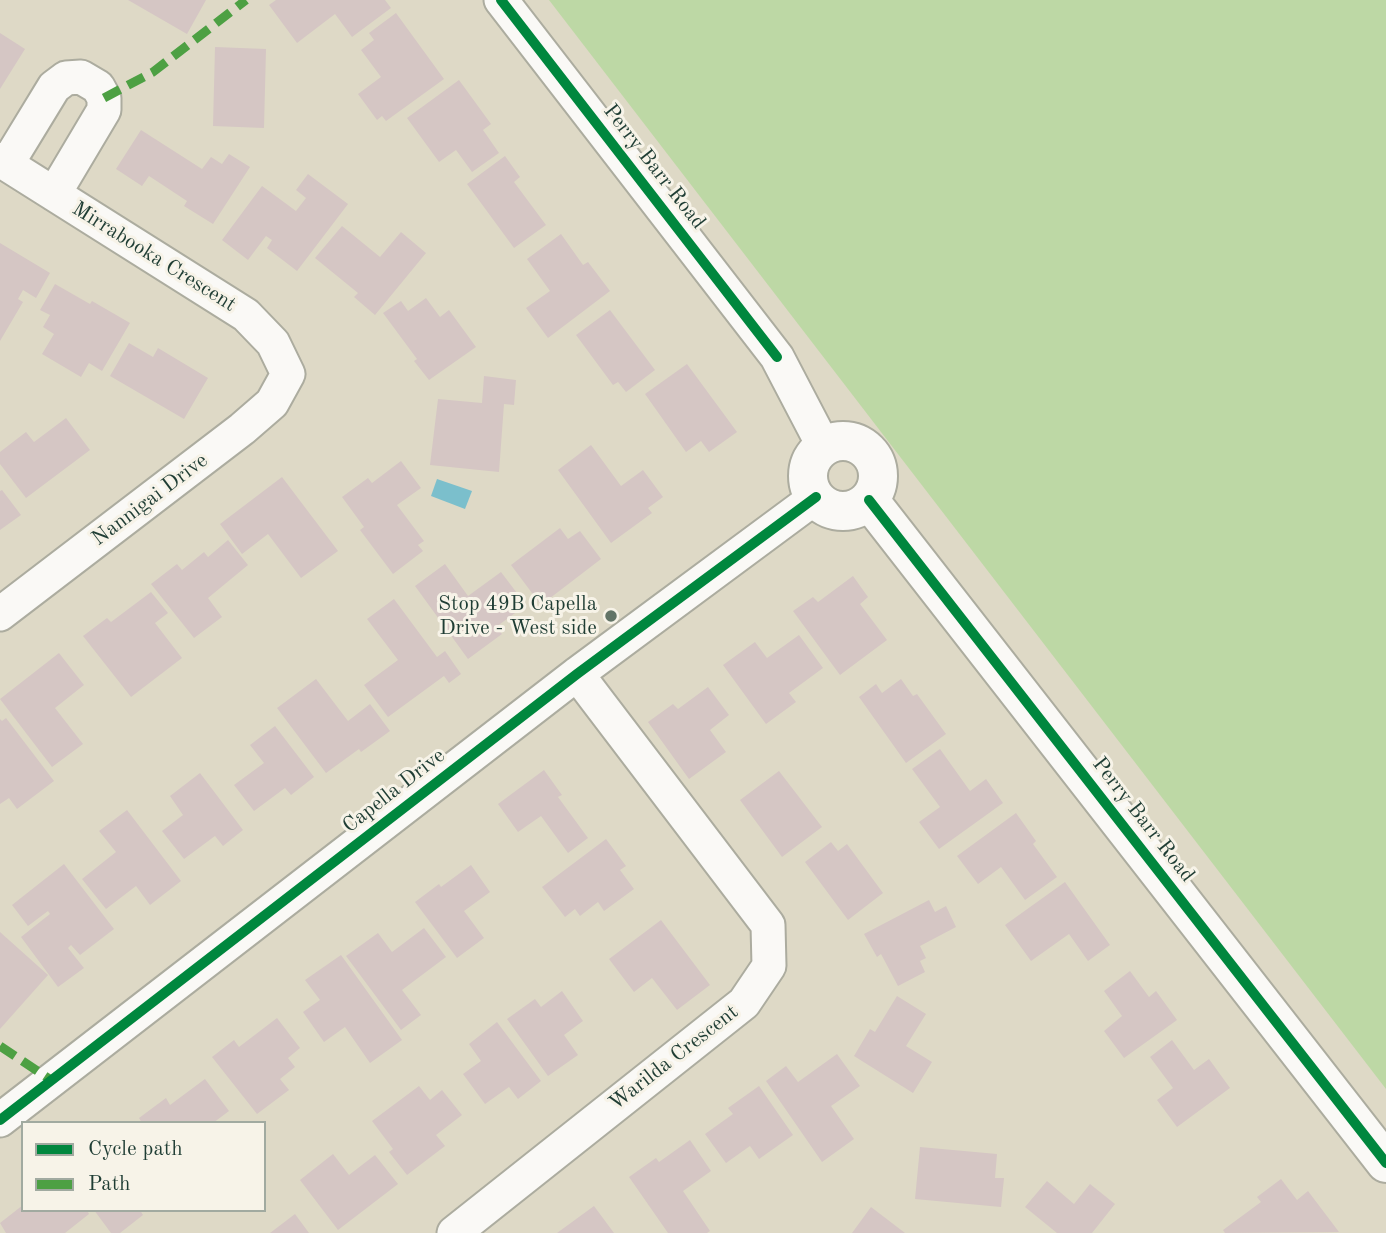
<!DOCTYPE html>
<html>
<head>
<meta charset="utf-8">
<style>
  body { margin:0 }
  #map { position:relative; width:1386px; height:1233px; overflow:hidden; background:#ded9c6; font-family:"Old Standard TT",serif }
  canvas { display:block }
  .legend { position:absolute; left:21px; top:1121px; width:245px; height:91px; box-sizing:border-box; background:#f7f3e8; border:2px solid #a1aaa0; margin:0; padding:9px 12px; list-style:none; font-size:21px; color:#1f3d34 }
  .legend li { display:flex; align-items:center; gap:14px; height:35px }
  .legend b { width:35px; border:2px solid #a1aaa0 }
</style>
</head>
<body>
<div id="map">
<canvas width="1386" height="1233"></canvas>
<ul class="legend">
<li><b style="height:9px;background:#00873e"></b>Cycle path</li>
<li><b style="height:9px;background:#4da043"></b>Path</li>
</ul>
</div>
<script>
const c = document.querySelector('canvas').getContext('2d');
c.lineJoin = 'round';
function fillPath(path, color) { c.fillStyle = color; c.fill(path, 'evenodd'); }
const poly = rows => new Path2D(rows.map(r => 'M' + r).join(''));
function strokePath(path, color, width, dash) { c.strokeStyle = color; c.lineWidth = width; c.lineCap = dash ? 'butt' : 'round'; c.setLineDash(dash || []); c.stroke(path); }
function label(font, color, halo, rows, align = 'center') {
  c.font = font + ' "Old Standard TT",serif'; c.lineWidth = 6; c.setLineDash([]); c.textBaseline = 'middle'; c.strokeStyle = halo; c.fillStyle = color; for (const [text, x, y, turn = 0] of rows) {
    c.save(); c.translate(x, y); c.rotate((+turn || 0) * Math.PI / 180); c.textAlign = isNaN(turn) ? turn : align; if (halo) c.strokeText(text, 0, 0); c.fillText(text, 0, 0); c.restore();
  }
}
fillPath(poly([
  [549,0,1386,0,1386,1089]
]), '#bdd8a5');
fillPath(poly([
  [437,479,472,491,465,509,431,496]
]), '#7bbfcc');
fillPath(poly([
  [128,0,206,0,187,34],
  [276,0,385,0,391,8,352,37,335,14,297,43,269,5],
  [396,13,444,79,386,121,382,116,377,120,358,94,381,77,361,50,374,40,369,33],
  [0,33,25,49,0,89],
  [215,47,266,49,264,128,213,126],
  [459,80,491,124,483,130,499,153,472,172,456,150,439,162,407,118],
  [141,130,202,169,211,157,222,164,229,154,250,167,213,224,184,206,187,201,149,176,142,186,116,169],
  [505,156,520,177,514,182,546,225,514,248,467,184],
  [308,174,348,204,297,271,267,248,272,240,266,236,248,260,222,240,262,186,296,211,306,198,296,190],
  [342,226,380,257,401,232,426,253,375,315,354,297,358,293,315,258],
  [561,234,583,265,588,262,610,291,548,338,526,308,550,291,527,259],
  [0,243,50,273,36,298,23,290,18,299,23,302,0,341],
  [55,284,90,304,92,301,130,323,102,371,89,363,81,377,42,354,54,334,43,327,50,315,40,310],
  [426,298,440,317,449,310,476,347,429,380,414,361,417,359,383,313,401,301,408,311],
  [610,310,655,370,626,392,618,382,613,385,576,335],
  [129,343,153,357,158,348,208,378,184,419,110,376],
  [687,364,737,432,709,452,701,441,686,452,645,394],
  [484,376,516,380,514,405,504,404,499,472,430,465,438,399,482,403],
  [66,418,90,450,26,498,0,464,0,452,26,432,34,442],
  [591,445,621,486,643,470,663,497,648,508,652,513,611,543,558,470],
  [401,461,421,488,397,505,424,541,418,545,423,551,393,574,360,530,364,527,342,497,368,478,372,483],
  [282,477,338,551,301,578,268,534,242,554,220,524],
  [2,490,21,515,0,530,0,491],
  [560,528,568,539,580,531,601,559,541,605,511,565],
  [228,540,248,565,208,598,222,617,194,638,151,584,177,564,182,570,204,552,208,557],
  [445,564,468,596,501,572,526,605,496,627,502,634,468,659,415,586],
  [853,576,868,597,860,604,887,640,840,675,793,611,813,597,818,602],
  [151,592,168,613,155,623,182,658,131,697,83,636,107,618,111,622],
  [394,599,437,657,445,651,461,674,449,683,444,676,388,717,364,685,398,660,367,619],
  [799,635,823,668,789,693,796,702,766,724,723,665,755,642,767,658],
  [59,653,84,685,55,708,83,744,52,767,0,699],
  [316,679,348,721,370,704,390,731,361,752,359,749,326,773,277,708],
  [901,679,913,696,917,694,946,734,906,763,859,697,876,684,882,693],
  [708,687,729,715,710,730,726,752,689,779,648,722,673,704,678,709],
  [6,718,54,781,17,809,9,798,0,804,0,719,2,721],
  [275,726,314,777,291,795,285,788,254,811,234,785,264,763,250,745],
  [940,749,970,791,986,779,1003,803,939,849,919,822,940,807,912,769],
  [544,770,562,795,558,797,588,838,568,853,541,816,518,832,498,804],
  [779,771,822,827,782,857,740,800],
  [200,773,243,830,223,846,215,836,184,859,162,831,183,815,170,796],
  [127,810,181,881,150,905,136,886,106,909,82,879,116,852,99,831],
  [1016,813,1036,841,1033,844,1057,877,1025,900,1001,867,978,884,957,856],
  [606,839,626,866,620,870,634,889,604,911,598,902,580,916,575,909,565,917,542,887],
  [831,842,838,851,847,844,883,893,848,920,805,862],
  [64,864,114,929,80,955,71,945,68,948,84,968,58,987,21,937,50,914,48,911,28,926,12,905],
  [471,865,490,892,464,911,484,938,457,958,415,902,439,884,441,887],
  [1065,882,1110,945,1088,961,1069,934,1031,961,1005,925],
  [929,900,935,912,946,906,956,927,920,946,926,958,920,961,925,972,898,986,881,954,877,957,864,934],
  [661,920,710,985,677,1010,652,978,634,992,609,959],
  [424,928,446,957,402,990,421,1015,401,1030,346,956,378,933,392,952],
  [0,932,48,975,0,1029],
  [341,955,402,1040,370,1063,345,1027,324,1042,303,1012,320,1000,305,980],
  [1130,971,1149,997,1156,991,1177,1020,1124,1058,1104,1031,1122,1016,1104,991],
  [562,991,583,1021,564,1035,578,1055,548,1076,507,1019,535,999,541,1007],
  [897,996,926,1014,906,1046,932,1062,913,1093,854,1056,870,1029,875,1032],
  [277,1018,300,1048,288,1058,295,1067,280,1079,289,1090,257,1114,212,1057,234,1040,239,1047],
  [497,1022,541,1081,518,1099,509,1087,485,1104,463,1074,481,1061,469,1044],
  [1172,1040,1194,1070,1209,1059,1230,1088,1177,1127,1157,1100,1173,1088,1150,1057],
  [837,1054,860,1086,831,1106,854,1139,822,1162,766,1081,786,1066,798,1082],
  [205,1079,229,1111,213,1123,142,1123,139,1118,166,1098,170,1105],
  [419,1086,430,1100,442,1090,462,1115,436,1135,445,1146,407,1175,389,1152,393,1149,372,1121],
  [759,1086,793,1135,759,1159,750,1146,726,1163,705,1134,733,1114,728,1108],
  [690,1140,711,1171,683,1191,710,1231,707,1233,668,1233,629,1177,656,1158,659,1162],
  [920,1147,997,1154,995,1178,1004,1178,1001,1207,915,1199],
  [333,1154,349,1175,375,1155,398,1184,338,1230,300,1180],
  [1281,1179,1297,1200,1308,1191,1339,1232,1225,1233,1223,1230,1261,1202,1257,1197],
  [1047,1181,1074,1204,1090,1184,1115,1204,1092,1233,1057,1233,1025,1207],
  [23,1205,23,1210,87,1210,89,1214,65,1233,6,1233,0,1223],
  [594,1206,614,1233,557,1233],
  [871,1207,905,1233,852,1233],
  [94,1210,140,1210,143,1215,120,1233,111,1233],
  [295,1214,309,1233,270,1233]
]), '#d5c6c4');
const minor = poly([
  [501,0,777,357,824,447],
  [0,160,246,315,273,343,288,374,272,403,242,429,0,614],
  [7,164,54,87,66,78,81,77,98,87,104,98,104,110,54,194],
  [0,1120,577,674,816,497],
  [454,1233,744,1003,769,966,768,925,577,674]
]);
const tertiary = poly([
  '808 476a35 35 0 1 1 70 0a35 35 0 1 1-70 0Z',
  [869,500,1386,1163]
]);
strokePath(minor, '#acac9f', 37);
strokePath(tertiary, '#acac9f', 42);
strokePath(minor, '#faf9f6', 33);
strokePath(tertiary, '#faf9f6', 38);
strokePath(poly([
  [104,98,153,72,246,0],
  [0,1046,51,1080]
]), '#4da043', 9, [18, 9]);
strokePath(poly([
  [501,0,777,357],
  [869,500,1386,1163],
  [0,1120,577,674,816,497]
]), '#00873e', 10);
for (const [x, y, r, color] of [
  [611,616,7,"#627467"]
]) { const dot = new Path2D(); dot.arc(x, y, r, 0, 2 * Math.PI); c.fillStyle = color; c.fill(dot); strokePath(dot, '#f7f3e8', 2.5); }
label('21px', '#1f3d34', '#f7f3e8', [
  ["Perry Barr Road",654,167,52],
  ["Mirrabooka Crescent",154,257,32],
  ["Nannigai Drive",150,500,-37],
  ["Capella Drive",394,791,-38],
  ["Perry Barr Road",1143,820,52],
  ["Warilda Crescent",674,1058,-38]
]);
label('21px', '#1f3d34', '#f7f3e8', [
  ["Stop 49B Capella",597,604],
  ["Drive - West side",597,628]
], 'right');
</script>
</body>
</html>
